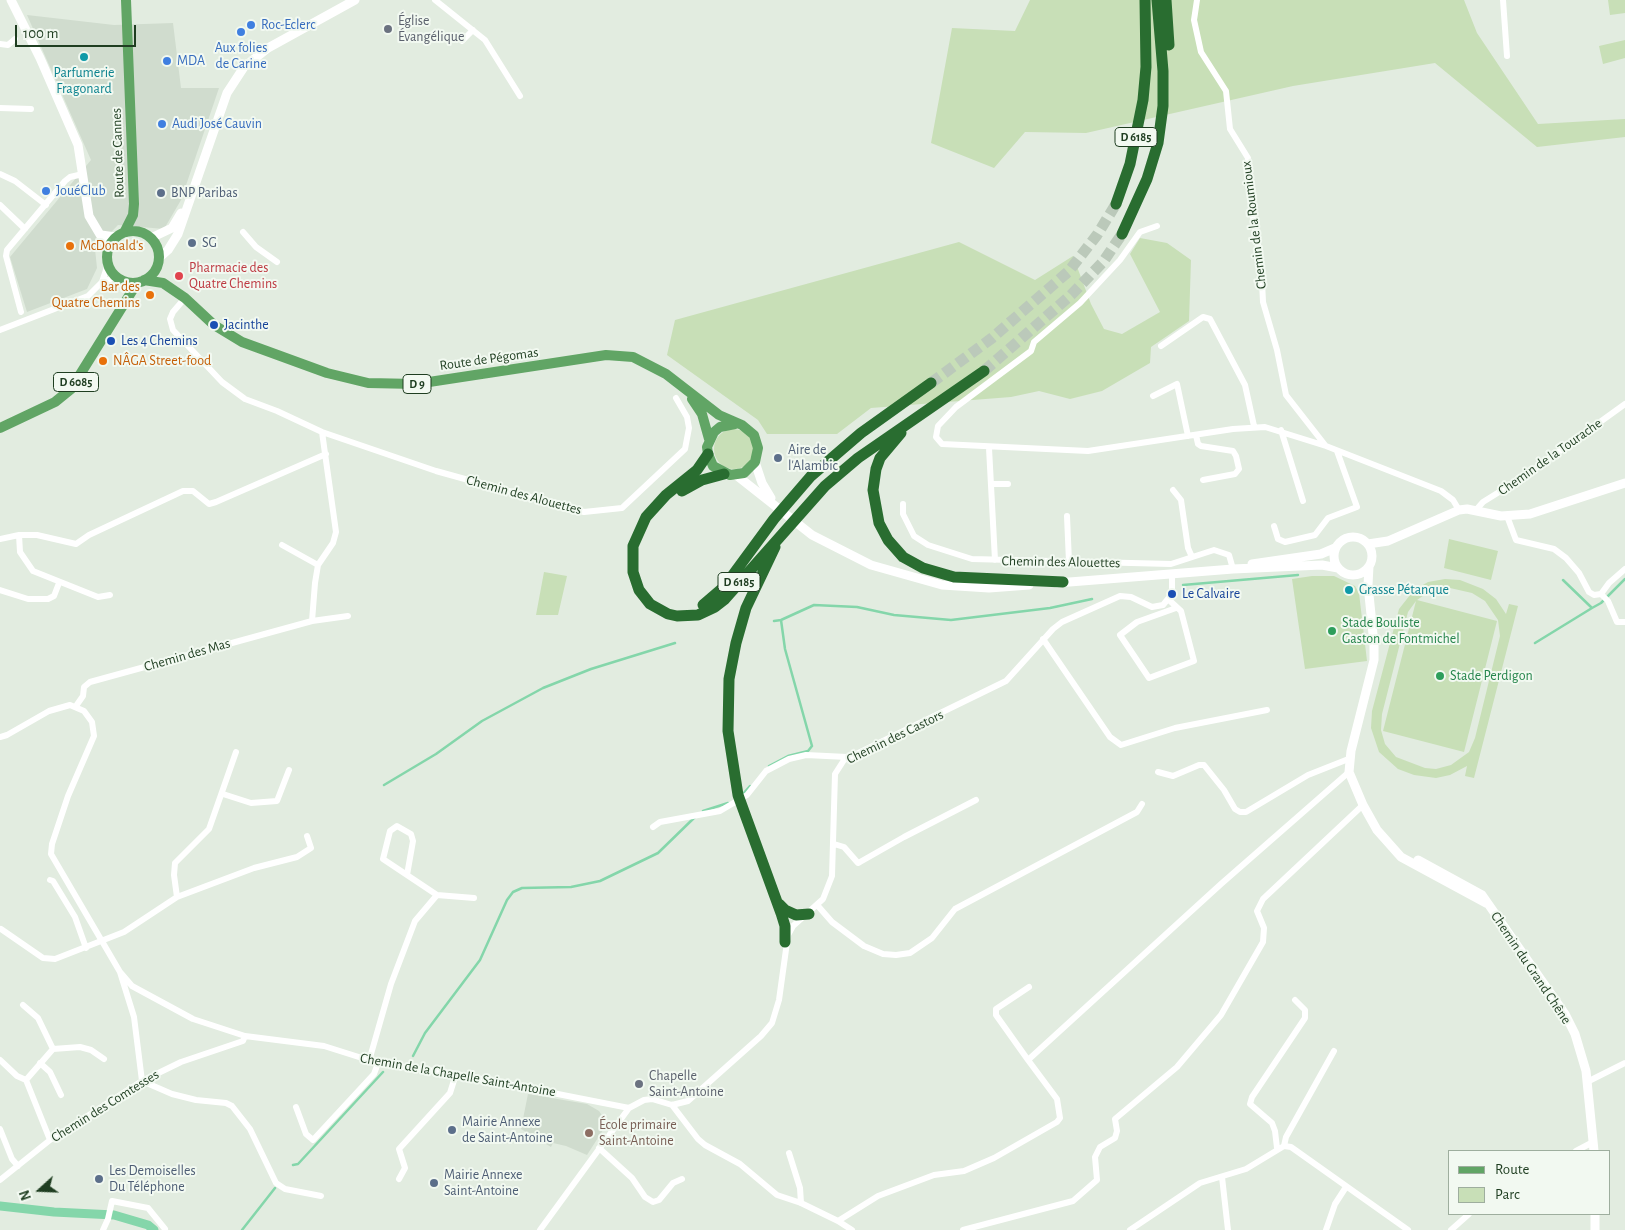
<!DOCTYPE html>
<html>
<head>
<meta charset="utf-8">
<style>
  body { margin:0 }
  #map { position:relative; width:1625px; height:1230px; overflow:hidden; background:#e2ece0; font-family:"Alegreya Sans",sans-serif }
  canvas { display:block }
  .legend { position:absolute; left:1448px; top:1150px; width:162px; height:65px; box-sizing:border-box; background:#f2f9f1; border:1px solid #9eae9e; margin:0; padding:6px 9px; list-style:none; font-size:15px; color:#1f3e21 }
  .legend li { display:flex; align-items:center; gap:10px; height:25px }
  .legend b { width:25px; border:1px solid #9eae9e }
  .north { position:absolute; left:15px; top:1165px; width:50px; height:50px; -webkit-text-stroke:4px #f2f9f1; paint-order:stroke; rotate:250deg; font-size:14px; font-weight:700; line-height:20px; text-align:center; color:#1f3e21 }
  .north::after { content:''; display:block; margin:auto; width:18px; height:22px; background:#1f3e21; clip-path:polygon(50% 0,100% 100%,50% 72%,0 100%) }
  .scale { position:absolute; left:15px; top:25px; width:121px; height:22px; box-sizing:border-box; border:2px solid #1f3e21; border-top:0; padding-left:6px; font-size:15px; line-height:18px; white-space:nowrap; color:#1f3e21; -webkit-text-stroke:4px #f2f9f1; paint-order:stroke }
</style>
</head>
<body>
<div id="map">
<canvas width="1625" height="1230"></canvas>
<ul class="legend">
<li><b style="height:6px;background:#61a565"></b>Route</li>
<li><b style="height:14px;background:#c8dfb7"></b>Parc</li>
</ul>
<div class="north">N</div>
<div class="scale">100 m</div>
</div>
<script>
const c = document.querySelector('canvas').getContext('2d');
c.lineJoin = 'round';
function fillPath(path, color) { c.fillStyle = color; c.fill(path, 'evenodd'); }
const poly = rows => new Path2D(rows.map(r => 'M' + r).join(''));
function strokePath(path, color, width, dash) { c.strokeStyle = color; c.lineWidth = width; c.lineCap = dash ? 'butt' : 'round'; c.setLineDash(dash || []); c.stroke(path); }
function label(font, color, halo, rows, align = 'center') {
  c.font = font + ' "Alegreya Sans",sans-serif'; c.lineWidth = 4; c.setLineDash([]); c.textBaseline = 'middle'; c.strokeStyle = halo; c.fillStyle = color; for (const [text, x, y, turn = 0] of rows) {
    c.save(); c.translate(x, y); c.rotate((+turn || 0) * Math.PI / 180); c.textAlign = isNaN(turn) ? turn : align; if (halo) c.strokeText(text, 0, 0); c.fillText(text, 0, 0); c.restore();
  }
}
fillPath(poly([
  [27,15,114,25,173,23,181,88,219,88,181,200,164,229,118,225,95,249,97,268,87,289,27,312,10,257,91,160],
  [528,1094,587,1104,599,1111,605,1120,603,1130,587,1155,566,1146,553,1143,551,1147,521,1129]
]), '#d0dcce');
fillPath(poly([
  [1030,0,1464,0,1477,33,1538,124,1625,119,1625,137,1537,147,1435,63,1293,86,1086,133,1025,132,994,168,931,143,952,28,1015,31],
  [1608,0,1625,0,1625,13,1610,15],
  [1625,40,1625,58,1603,64,1599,46],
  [1140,238,1167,243,1191,260,1189,321,1151,347,1150,363,1102,391,1070,399,1039,391,1011,397,871,408,837,434,767,434,758,420,667,355,675,320,959,242,1035,280,1073,256,1091,304,1104,329,1122,334,1160,312,1130,254],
  '714 449a20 20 0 1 1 40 0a20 20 0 1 1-40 0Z',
  [1449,539,1498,551,1491,580,1444,568],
  [544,572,567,576,558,615,536,615],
  [1312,576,1334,576,1355,586,1359,593,1367,661,1305,669,1292,579],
  [1445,579,1460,580,1483,589,1496,599,1506,614,1509,604,1518,606,1474,778,1465,776,1467,766,1450,775,1436,778,1414,775,1398,769,1379,752,1371,728,1372,711,1399,609,1414,590,1428,582],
  [1450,588,1472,593,1485,601,1498,620,1500,636,1475,738,1469,752,1451,765,1436,769,1425,768,1396,757,1385,744,1381,730,1382,714,1408,612,1416,601,1383,731,1464,752,1497,621,1417,600,1430,591]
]), '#c8dfb7');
strokePath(poly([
  [1563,580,1592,608,1601,603,1625,579],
  [1183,585,1298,575],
  [774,621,781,620,814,605,857,607,894,615,951,620,1050,608,1092,599],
  [1535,643,1592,608],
  [769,766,788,756,808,751,812,746,785,649,781,620],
  [384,785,436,754,482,721,543,688,591,669,675,643],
  [742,795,750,786],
  [703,811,728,803],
  [413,1056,425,1033,480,960,507,900,513,892,522,888,571,887,600,881,658,853,695,817],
  [293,1165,298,1164,383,1072],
  [242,1230,275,1188]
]), '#84d6aa', 2.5);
strokePath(poly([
  [0,1206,54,1212,114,1215,148,1225,154,1230]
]), '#84d6aa', 9);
strokePath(poly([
  [984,371,1071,295,1103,262,1122,234],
  [931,383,992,338,1069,271,1097,235,1116,204]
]), '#bbc9ba', 11, [11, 5.5]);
strokePath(poly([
  [435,0,485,40,520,96],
  [1197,0,1194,20,1201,52,1226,91,1230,129,1248,158,1251,205,1261,262,1263,302,1277,350,1286,395,1325,445],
  [1503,0,1507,56],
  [462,41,473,30],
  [0,44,8,45,15,39],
  [0,108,31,109],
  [0,174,15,181,46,205],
  [0,205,25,229],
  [1157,226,1140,232,1120,260,1080,303,1034,342,1031,351,956,407,938,426,936,437,942,444,1088,451,1233,429,1265,427,1326,446,1441,491,1453,500,1459,510],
  [243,232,256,247,277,262],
  [102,282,116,277],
  [185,298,173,312,170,319,173,330,222,382,245,399,277,411,322,432,436,471,584,512,622,508,685,449,689,428,687,417,676,398],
  [21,312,6,256,7,250,65,181,70,177,83,174],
  [0,330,88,296,102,282,108,264],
  [1161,346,1203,317,1210,319,1245,385,1254,426],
  [1153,396,1177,384,1188,436],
  [1281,430,1303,501],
  [1196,435,1198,444,1201,446,1233,451,1236,456,1239,469,1235,474,1203,480],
  [989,448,995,560],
  [991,484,1008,484],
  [1173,490,1181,500,1188,548,1192,557],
  [903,504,903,514,914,536,928,545,972,559,1171,564,1214,550,1229,555,1233,569],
  [1476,510,1483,502,1528,474,1625,404],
  [1067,516,1069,562],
  [1507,516,1516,540,1554,549,1566,558,1579,573,1589,592,1594,595,1601,594,1608,601,1617,622,1625,622],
  [1274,526,1278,539,1285,542,1315,535,1328,518,1357,507,1337,451],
  [0,539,19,535],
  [282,545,318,565],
  [0,590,28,599,48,599,54,596,59,583],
  [1601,594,1609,583,1625,569],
  [110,595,98,597,33,571,20,552,19,535,37,535,76,544,89,535,183,491,193,491,209,504,216,502,326,454],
  [1169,600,1181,611,1194,661,1149,678,1120,635,1137,622,1176,608],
  [312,621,348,616],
  [1043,639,1110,737,1121,745,1175,728,1267,710],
  [76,706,83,696,84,687,90,682,312,621,315,583,318,565,333,543,336,532,322,432],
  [0,737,7,735,49,711,70,705,84,711,92,722,94,736,68,796,52,844,51,854,120,972,132,986,193,1019,245,1036,324,1046,381,1064,456,1074,629,1108],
  [1158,772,1173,776,1199,765,1204,765,1224,790,1235,809,1240,812,1246,812,1308,775,1351,758],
  [223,794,251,803,277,801,289,770],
  [653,827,660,822,720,811,747,795,766,771,789,759,806,755,847,757],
  [834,844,844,847,858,863,860,862,904,837,976,800],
  [407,875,383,859,390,831,397,826,411,834,413,841,407,875,437,895],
  [50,880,53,881,75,917,86,948],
  [177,897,254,868,297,857,311,848,307,836],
  [818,906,832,922,864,946,883,954,896,955,910,953,932,938,955,909,1137,812,1142,804],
  [1,929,43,958,55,959,124,932,177,897,174,875,175,863,209,829,236,752],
  [120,972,134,1017,142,1081,172,1094,196,1100,226,1103,232,1106,250,1129,276,1183,285,1189,321,1196],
  [23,1005,38,1018,53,1049],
  [0,1060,17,1076,26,1080,50,1140],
  [1028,1060,996,1015,996,1009,1029,987],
  [369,1061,391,984,415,921,437,895,474,898],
  [40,1063,50,1072,61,1095],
  [26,1080,53,1049,80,1047,91,1050,104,1059],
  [1587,1082,1625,1063],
  [672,1105,698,1139,705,1145,740,1164,777,1195,801,1203,838,1221,852,1230],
  [296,1107,306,1134,313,1140,374,1074,378,1063],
  [0,1129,12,1159,18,1166],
  [1284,1146,1286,1137,1334,1051],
  [599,1148,632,1178,645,1197,653,1202,659,1200,673,1183,682,1179],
  [1277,1148,1275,1131,1272,1123,1250,1104,1252,1097,1305,1018,1305,1010,1295,1000],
  [1576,1151,1593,1142],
  [789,1153,800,1188,801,1203],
  [1222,1177,1228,1230],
  [399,1179,405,1168,399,1149,450,1093,456,1074],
  [0,1180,50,1140,142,1081,181,1062,243,1041,245,1036],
  [838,1221,878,1196,934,1175,964,1171,994,1158,1057,1122,1060,1118,1057,1099,1028,1060,1221,884,1349,772],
  [103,1230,108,1219,112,1201,148,1208,165,1229],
  [540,1230,629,1108,644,1100,652,1099,672,1105,688,1101,761,1036,772,1023,779,1000,788,935,793,926,823,899,832,876,835,774,844,760,1006,681,1053,629,1062,622,1120,596,1131,597,1152,607,1163,605,1172,594,1172,574],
  [963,1230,1073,1201,1097,1180,1095,1157,1100,1147,1115,1138,1117,1131,1115,1119,1177,1067,1221,1015,1263,942,1264,928,1257,911,1263,899,1363,805],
  [1130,1230,1200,1183,1246,1169,1284,1146,1291,1147,1408,1230],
  [1326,1230,1335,1204,1346,1187],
  [1451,1230,1469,1214]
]), '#fff', 6);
strokePath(poly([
  [11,0,40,58,78,145,89,216,108,248],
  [101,235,116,237],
  [151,238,172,228,181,213],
  [159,258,168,250,178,234,227,93,244,67,268,48,355,0],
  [755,462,762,483,771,498],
  [736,475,812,535,871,565,942,585,989,588,1029,585],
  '1334 556a19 19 0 1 1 38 0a19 19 0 1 1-38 0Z',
  [1368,544,1388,541,1459,510,1467,509,1501,516,1530,514,1625,483],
  [1252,564,1321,554,1335,548],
  [1369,566,1368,585,1374,644,1374,660,1351,751,1349,772,1363,805,1377,830,1401,857,1486,903],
  [1057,583,1233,569,1322,565,1338,568],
  [1418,860,1482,895,1565,1014,1575,1034,1586,1071,1594,1151],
  [1595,1230,1595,1214]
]), '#fff', 9);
strokePath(poly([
  '107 257a26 26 0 1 1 52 0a26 26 0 1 1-52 0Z',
  [125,231,133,215,134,204,126,0],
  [144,280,163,283,185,298,214,325,242,342,327,373,368,383,416,384,606,355,633,357,666,374,719,415,742,425,754,435,758,448,755,462,744,473,730,475,713,466,708,454,707,447,714,432,720,427,735,424],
  [692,399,702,414,709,439],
  [0,428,55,402,71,389,137,283]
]), '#61a565', 10);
strokePath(poly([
  [1166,0,1169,45],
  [1116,204,1130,164,1143,100,1146,67,1145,0],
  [1122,234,1147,179,1158,143,1163,106,1163,71,1157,0],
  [901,433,880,458,876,469,873,490,879,523,888,540,903,557,923,568,954,577,1063,582],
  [708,454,697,470,666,495,646,517,633,546,633,572,639,590,650,604,668,614,677,616,698,615,715,607,724,600,825,486,858,458,984,371],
  [682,491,702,480,724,474],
  [775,547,746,608,736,643,729,679,728,731,738,795,781,913,785,926,785,942],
  [703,605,724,587,774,519,811,476,861,433,931,383],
  [779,904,785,910,796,915,809,914]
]), '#296d30', 11);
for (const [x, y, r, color] of [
  [251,25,5,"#3f7fe0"],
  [388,29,5,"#6b7280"],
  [241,32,5,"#3f7fe0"],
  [84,57,5,"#0f9aa8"],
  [167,61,5,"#3f7fe0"],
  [162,124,5,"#3f7fe0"],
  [46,191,5,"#3f7fe0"],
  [161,193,5,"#5c6f8a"],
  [192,243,5,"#5c6f8a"],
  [70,246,5,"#e8710a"],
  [179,276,5,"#e0444e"],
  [150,295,5,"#e8710a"],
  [214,325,5,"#1a4fb4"],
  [111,341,5,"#1a4fb4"],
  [103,361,5,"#e8710a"],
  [778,458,5,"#5c6f8a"],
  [1349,590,5,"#0f9aa8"],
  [1172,594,5,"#1a4fb4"],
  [1332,631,5,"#2e9e5b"],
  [1440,676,5,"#2e9e5b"],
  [639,1084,5,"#6b7280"],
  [452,1130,5,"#5c6f8a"],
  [589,1133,5,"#8d6e63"],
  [99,1179,5,"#5c6f8a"],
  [434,1183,5,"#5c6f8a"]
]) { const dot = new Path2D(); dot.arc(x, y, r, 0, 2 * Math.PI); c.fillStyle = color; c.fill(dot); strokePath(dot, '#f2f9f1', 2); }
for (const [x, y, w] of [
  [1136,137,42],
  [76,382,45],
  [417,384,28],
  [739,582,42]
]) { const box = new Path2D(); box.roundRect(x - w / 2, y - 9.5, w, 19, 4); c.fillStyle = '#f2f9f1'; c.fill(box); strokePath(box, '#1f3e21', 1); }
label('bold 12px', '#1f3e21', null, [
  ["D 6185",1136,137],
  ["D 6085",76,382],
  ["D 9",417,384],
  ["D 6185",739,582]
]);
label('14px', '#5b616d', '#f2f9f1', [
  ["Église",398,21],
  ["Évangélique",398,37],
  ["Chapelle",649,1076],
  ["Saint-Antoine",649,1092]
], 'left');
label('14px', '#366cbe', '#f2f9f1', [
  ["Roc-Eclerc",261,25],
  ["Aux folies",241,48,"center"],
  ["de Carine",241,64,"center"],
  ["MDA",177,61],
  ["Audi José Cauvin",172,124],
  ["JouéClub",56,191]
], 'left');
label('14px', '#0d838f', '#f2f9f1', [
  ["Parfumerie",84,73],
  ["Fragonard",84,89],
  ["Grasse Pétanque",1359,590,"left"]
]);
label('14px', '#1f3e21', '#f2f9f1', [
  ["Route de Cannes",118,153,-92],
  ["Chemin de la Roumioux",1254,225,-97],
  ["Route de Pégomas",489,359,-8],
  ["Chemin de la Tourache",1550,457,-35],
  ["Chemin des Alouettes",524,495,15],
  ["Chemin des Alouettes",1061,562,1],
  ["Chemin des Mas",187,655,-16],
  ["Chemin des Castors",895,737,-26],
  ["Chemin du Grand Chêne",1531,968,56],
  ["Chemin de la Chapelle Saint-Antoine",458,1075,10],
  ["Chemin des Comtesses",105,1106,-32]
]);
label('14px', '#4e5e75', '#f2f9f1', [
  ["BNP Paribas",171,193],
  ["SG",202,243],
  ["Aire de",788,450],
  ["l'Alambic",788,466],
  ["Mairie Annexe",462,1122],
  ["de Saint-Antoine",462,1138],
  ["Les Demoiselles",109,1171],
  ["Du Téléphone",109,1187],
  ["Mairie Annexe",444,1175],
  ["Saint-Antoine",444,1191]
], 'left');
label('14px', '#c56008', '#f2f9f1', [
  ["McDonald's",80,246],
  ["Bar des",140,287,"right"],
  ["Quatre Chemins",140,303,"right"],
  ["NÂGA Street-food",113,361]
], 'left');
label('14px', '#be3a42', '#f2f9f1', [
  ["Pharmacie des",189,268],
  ["Quatre Chemins",189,284]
], 'left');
label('14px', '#164399', '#f2f9f1', [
  ["Jacinthe",224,325],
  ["Les 4 Chemins",121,341],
  ["Le Calvaire",1182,594]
], 'left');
label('14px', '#27864d', '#f2f9f1', [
  ["Stade Bouliste",1342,623],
  ["Gaston de Fontmichel",1342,639],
  ["Stade Perdigon",1450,676]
], 'left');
label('14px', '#785e54', '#f2f9f1', [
  ["École primaire",599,1125],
  ["Saint-Antoine",599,1141]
], 'left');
</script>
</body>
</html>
